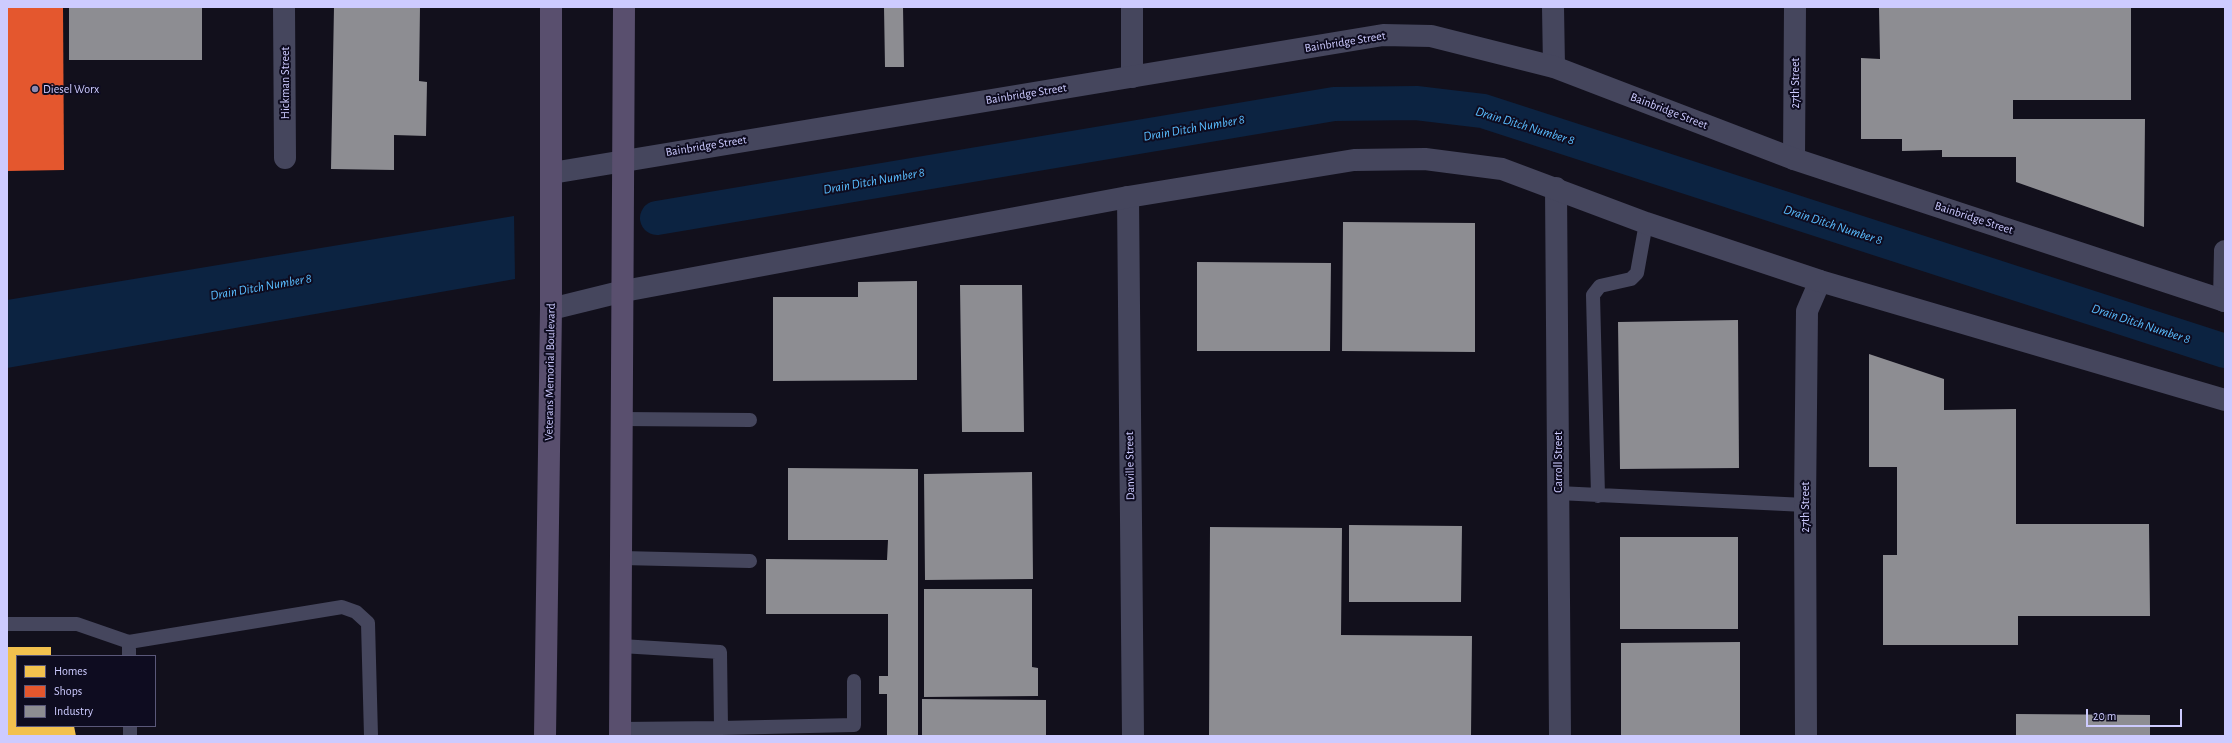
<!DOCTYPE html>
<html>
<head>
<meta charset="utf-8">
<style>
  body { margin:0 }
  #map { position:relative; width:2232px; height:743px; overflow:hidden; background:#12101c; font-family:"Alegreya Sans",sans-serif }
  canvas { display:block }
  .frame { position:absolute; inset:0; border:8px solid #cdcbff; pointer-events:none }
  .legend { position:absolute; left:16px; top:655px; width:140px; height:72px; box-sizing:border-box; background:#0e0c20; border:1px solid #5a5879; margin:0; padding:5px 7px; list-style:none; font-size:12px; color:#cdcbff }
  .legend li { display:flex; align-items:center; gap:8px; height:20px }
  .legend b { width:20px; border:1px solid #5a5879 }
  .scale { position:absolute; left:2086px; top:709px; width:96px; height:18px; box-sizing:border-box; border:2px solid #cdcbff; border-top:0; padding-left:5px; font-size:12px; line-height:14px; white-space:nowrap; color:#cdcbff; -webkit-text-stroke:3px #0e0c20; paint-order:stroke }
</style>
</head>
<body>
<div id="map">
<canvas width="2232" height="743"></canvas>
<div class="frame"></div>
<ul class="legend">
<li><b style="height:11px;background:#f2c14e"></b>Homes</li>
<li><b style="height:11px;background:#e4572e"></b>Shops</li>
<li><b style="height:11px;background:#8d8d92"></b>Industry</li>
</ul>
<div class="scale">20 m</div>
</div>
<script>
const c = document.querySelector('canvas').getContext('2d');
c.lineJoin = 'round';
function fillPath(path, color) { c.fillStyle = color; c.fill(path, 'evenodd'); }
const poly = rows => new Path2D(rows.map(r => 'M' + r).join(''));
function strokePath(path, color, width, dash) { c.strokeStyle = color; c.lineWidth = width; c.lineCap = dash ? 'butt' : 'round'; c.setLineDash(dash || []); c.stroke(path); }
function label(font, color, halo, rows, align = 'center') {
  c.font = font + ' "Alegreya Sans",sans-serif'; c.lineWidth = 4; c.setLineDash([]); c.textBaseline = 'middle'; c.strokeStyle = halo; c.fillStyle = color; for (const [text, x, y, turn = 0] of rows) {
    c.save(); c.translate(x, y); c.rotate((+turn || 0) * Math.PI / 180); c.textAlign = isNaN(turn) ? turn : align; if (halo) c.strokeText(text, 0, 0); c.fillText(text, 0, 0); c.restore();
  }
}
fillPath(poly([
  [514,216,515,279,7,368,7,300]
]), '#0c2341');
fillPath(poly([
  [7,647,51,647,51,656,17,656,17,726,74,726,76,736,7,736]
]), '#f2c14e');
fillPath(poly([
  [7,7,63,7,64,170,7,171]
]), '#e4572e');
fillPath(poly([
  [69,7,202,7,202,60,69,60],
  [334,7,420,7,419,81,427,82,426,136,394,135,394,170,331,169],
  [884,7,903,7,904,67,885,67],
  [1879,7,2131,7,2131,100,2013,100,2013,119,2145,119,2144,227,2016,182,2016,157,1942,157,1942,150,1902,151,1902,139,1861,139,1861,58,1880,59],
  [1343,222,1475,223,1475,352,1342,351],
  [1197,262,1331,263,1330,351,1197,351],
  [917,281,917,380,773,381,773,297,858,297,858,282],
  [960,285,1022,285,1024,432,962,432],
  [1738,320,1739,468,1620,469,1618,322],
  [1869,354,1944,379,1944,410,2016,409,2016,524,2149,524,2150,616,2018,616,2018,645,1883,645,1883,555,1897,555,1897,467,1869,467],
  [788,468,918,469,918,736,887,736,887,694,879,694,879,676,888,676,888,614,766,614,766,559,887,560,888,540,788,540],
  [1032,472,1033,579,925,580,924,474],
  [1349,525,1462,526,1461,602,1349,602],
  [1210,527,1342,528,1341,635,1472,636,1471,736,1209,736],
  [1620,537,1738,537,1738,629,1620,629],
  [924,589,1032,589,1032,667,1038,668,1038,696,924,697],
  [1740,642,1740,736,1621,736,1621,643],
  [922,699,1046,700,1046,736,922,736],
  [2016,714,2150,715,2150,736,2016,736]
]), '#8d8d92');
strokePath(poly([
  [657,218,1334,104,1416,103,1483,111,2225,351]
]), '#0c2341', 34);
strokePath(poly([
  [622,419,750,420],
  [1558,493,1805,505],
  [1598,496,1593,295,1600,286,1631,279,1637,273,1646,223],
  [622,558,750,561],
  [7,624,77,624,129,642,342,607,356,612,368,623,371,736],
  [129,642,129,656],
  [130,726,130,736],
  [721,728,854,725,854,681],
  [620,729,721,728,720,652,621,646]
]), '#45465d', 14);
strokePath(poly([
  [284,7,285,158],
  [1132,7,1132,77],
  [1553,7,1554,67],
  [1794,159,1795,7],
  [1556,188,1560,736],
  [1128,197,1133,736],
  [2224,301,2225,251],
  [1806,736,1805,505,1807,311,1820,281]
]), '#45465d', 22);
strokePath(poly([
  [552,173,1383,35,1431,36,1554,67,1794,159,2225,301],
  [551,309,624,291,1128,197,1354,160,1425,159,1502,169,1646,223,1820,281,2225,400]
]), '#45465d', 22);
strokePath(poly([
  [545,736,551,309,551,7],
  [620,736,624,7]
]), '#594f6e', 22);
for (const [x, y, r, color] of [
  [35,89,4,"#8c8ab0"]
]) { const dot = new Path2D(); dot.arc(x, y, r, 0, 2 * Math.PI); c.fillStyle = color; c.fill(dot); strokePath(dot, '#0e0c20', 1.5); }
label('12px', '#cdcbff', '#0e0c20', [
  ["Bainbridge Street",1345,42,-9],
  ["Hickman Street",285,83,-90],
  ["27th Street",1795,83,-90],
  ["Bainbridge Street",1026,94,-9],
  ["Bainbridge Street",1669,111,21],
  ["Bainbridge Street",706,146,-9],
  ["Bainbridge Street",1974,218,18],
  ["Veterans Memorial Boulevard",550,372,-89],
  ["Carroll Street",1558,462,-90],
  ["Danville Street",1130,466,-91],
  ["27th Street",1805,507,-90]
]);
label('12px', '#cdcbff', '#0e0c20', [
  ["Diesel Worx",43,89]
], 'left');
label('italic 13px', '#59bdff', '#0e0c20', [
  ["Drain Ditch Number 8",1525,126,17],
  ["Drain Ditch Number 8",1194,128,-10],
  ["Drain Ditch Number 8",874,181,-10],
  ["Drain Ditch Number 8",1833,225,18],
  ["Drain Ditch Number 8",261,287,-10],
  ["Drain Ditch Number 8",2141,324,18]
]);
</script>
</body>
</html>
